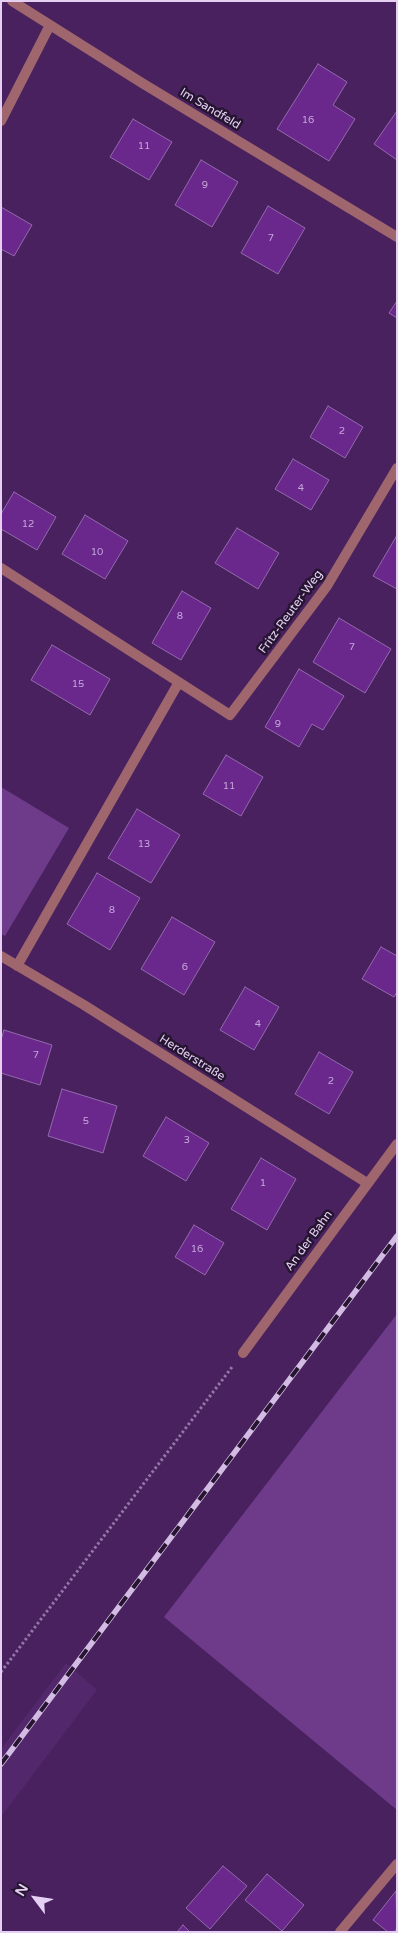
<!DOCTYPE html>
<html>
<head>
<meta charset="utf-8">
<style>
  body { margin:0 }
  #map { position:relative; width:398px; height:1933px; overflow:hidden; background:#48215e; font-family:"Varela Round",sans-serif }
  canvas { display:block }
  .frame { position:absolute; inset:0; border:2px solid #e5d0f4; pointer-events:none }
  .north { position:absolute; left:10px; top:1873px; width:50px; height:50px; -webkit-text-stroke:4px #261530; paint-order:stroke; rotate:301deg; font-size:14px; font-weight:700; line-height:20px; text-align:center; color:#e5d0f4 }
  .north::after { content:''; display:block; margin:auto; width:18px; height:22px; background:#e5d0f4; clip-path:polygon(50% 0,100% 100%,50% 72%,0 100%) }
</style>
</head>
<body>
<div id="map">
<canvas width="398" height="1933"></canvas>
<div class="frame"></div>
<div class="north">N</div>
</div>
<script>
const c = document.querySelector('canvas').getContext('2d');
c.lineJoin = 'round';
function fillPath(path, color) { c.fillStyle = color; c.fill(path, 'evenodd'); }
const poly = rows => new Path2D(rows.map(r => 'M' + r).join(''));
function strokePath(path, color, width, dash) { c.strokeStyle = color; c.lineWidth = width; c.lineCap = dash ? 'butt' : 'round'; c.setLineDash(dash || []); c.stroke(path); }
function label(font, color, halo, rows, align = 'center') {
  c.font = font + ' "Varela Round",sans-serif'; c.lineWidth = 5; c.setLineDash([]); c.textBaseline = 'middle'; c.strokeStyle = halo; c.fillStyle = color; for (const [text, x, y, turn = 0] of rows) {
    c.save(); c.translate(x, y); c.rotate((+turn || 0) * Math.PI / 180); c.textAlign = isNaN(turn) ? turn : align; if (halo) c.strokeText(text, 0, 0); c.fillText(text, 0, 0); c.restore();
  }
}
fillPath(poly([
  [66,1663,97,1690,1,1817,1,1749]
]), '#52276b');
fillPath(poly([
  [1,787,69,828,5,936,1,934],
  [397,1314,397,1810,164,1617]
]), '#6e3b8b');
const building = poly([
  [318,64,347,82,333,105,355,119,329,161,277,129,318,64],
  [397,111,397,160,374,144,397,111],
  [133,119,172,142,149,180,110,157,133,119],
  [201,160,238,182,212,227,175,205,201,160],
  [268,206,305,228,278,274,241,253,268,206],
  [1,207,32,225,14,256,1,249,1,207],
  [397,301,397,318,389,313,397,301],
  [328,406,363,427,345,458,310,437,328,406],
  [293,459,329,480,311,510,275,489,293,459],
  [14,492,56,517,37,550,1,529,1,514,14,492],
  [85,515,128,541,105,579,62,554,85,515],
  [237,528,279,553,258,589,215,563,237,528],
  [396,537,397,538,397,589,373,576,396,537],
  [182,591,211,608,181,660,152,643,182,591],
  [339,618,391,649,365,693,313,662,339,618],
  [52,645,110,679,90,715,31,680,52,645],
  [299,669,344,696,323,730,312,724,299,747,265,727,299,669],
  [226,755,263,777,241,816,203,794,226,755],
  [137,809,180,835,151,883,108,858,137,809],
  [97,873,140,898,110,950,67,924,97,873],
  [172,917,215,942,184,995,141,969,172,917],
  [381,947,397,956,397,992,394,997,362,979,381,947],
  [245,987,279,1007,254,1050,220,1030,245,987],
  [4,1030,52,1045,40,1085,1,1073,1,1040,4,1030],
  [319,1052,353,1072,329,1114,295,1094,319,1052],
  [62,1089,117,1106,103,1153,48,1136,62,1089],
  [166,1117,209,1143,186,1181,143,1156,166,1117],
  [261,1158,296,1179,267,1230,231,1209,261,1158],
  [194,1225,224,1243,205,1275,175,1257,194,1225],
  [223,1866,247,1886,210,1929,186,1908,223,1866],
  [267,1874,304,1905,282,1931,245,1900,267,1874],
  [396,1891,397,1928,394,1932,388,1932,373,1920,396,1891],
  [183,1925,190,1932,177,1932,183,1925]
]);
fillPath(building, '#6a288d');
strokePath(building, '#936aad', 1);
strokePath(poly([
  [1,1672,232,1367]
]), '#9476a7', 3, [2.5, 2.5]);
strokePath(poly([
  [12,1,142,83,397,237],
  [1,121,50,25],
  [1,568,230,715,327,586,397,468],
  [1,956,84,1005,367,1183],
  [17,966,179,682],
  [243,1353,397,1144],
  [340,1932,397,1864]
]), '#9f666d', 10);
const rail = poly([
  [1,1764,397,1236]
]);
strokePath(rail, '#d3bce3', 5.5);
strokePath(rail, '#261530', 4, [11]);
label('10px', '#c6a6da', null, [
  ["16",308,120],
  ["11",144,146],
  ["9",205,185],
  ["7",271,238],
  ["2",342,431],
  ["4",301,488],
  ["12",28,524],
  ["10",97,552],
  ["8",180,616],
  ["7",352,647],
  ["15",78,684],
  ["9",278,724],
  ["11",229,786],
  ["13",144,844],
  ["8",112,910],
  ["6",185,967],
  ["4",258,1024],
  ["7",36,1055],
  ["2",331,1081],
  ["5",86,1121],
  ["3",187,1140],
  ["1",263,1183],
  ["16",197,1249]
]);
label('12px', '#e5d0f4', '#261530', [
  ["Im Sandfeld",210,109,31],
  ["Fritz-Reuter-Weg",291,612,-54],
  ["Herderstraße",192,1058,32],
  ["An der Bahn",309,1241,-54]
]);
</script>
</body>
</html>
